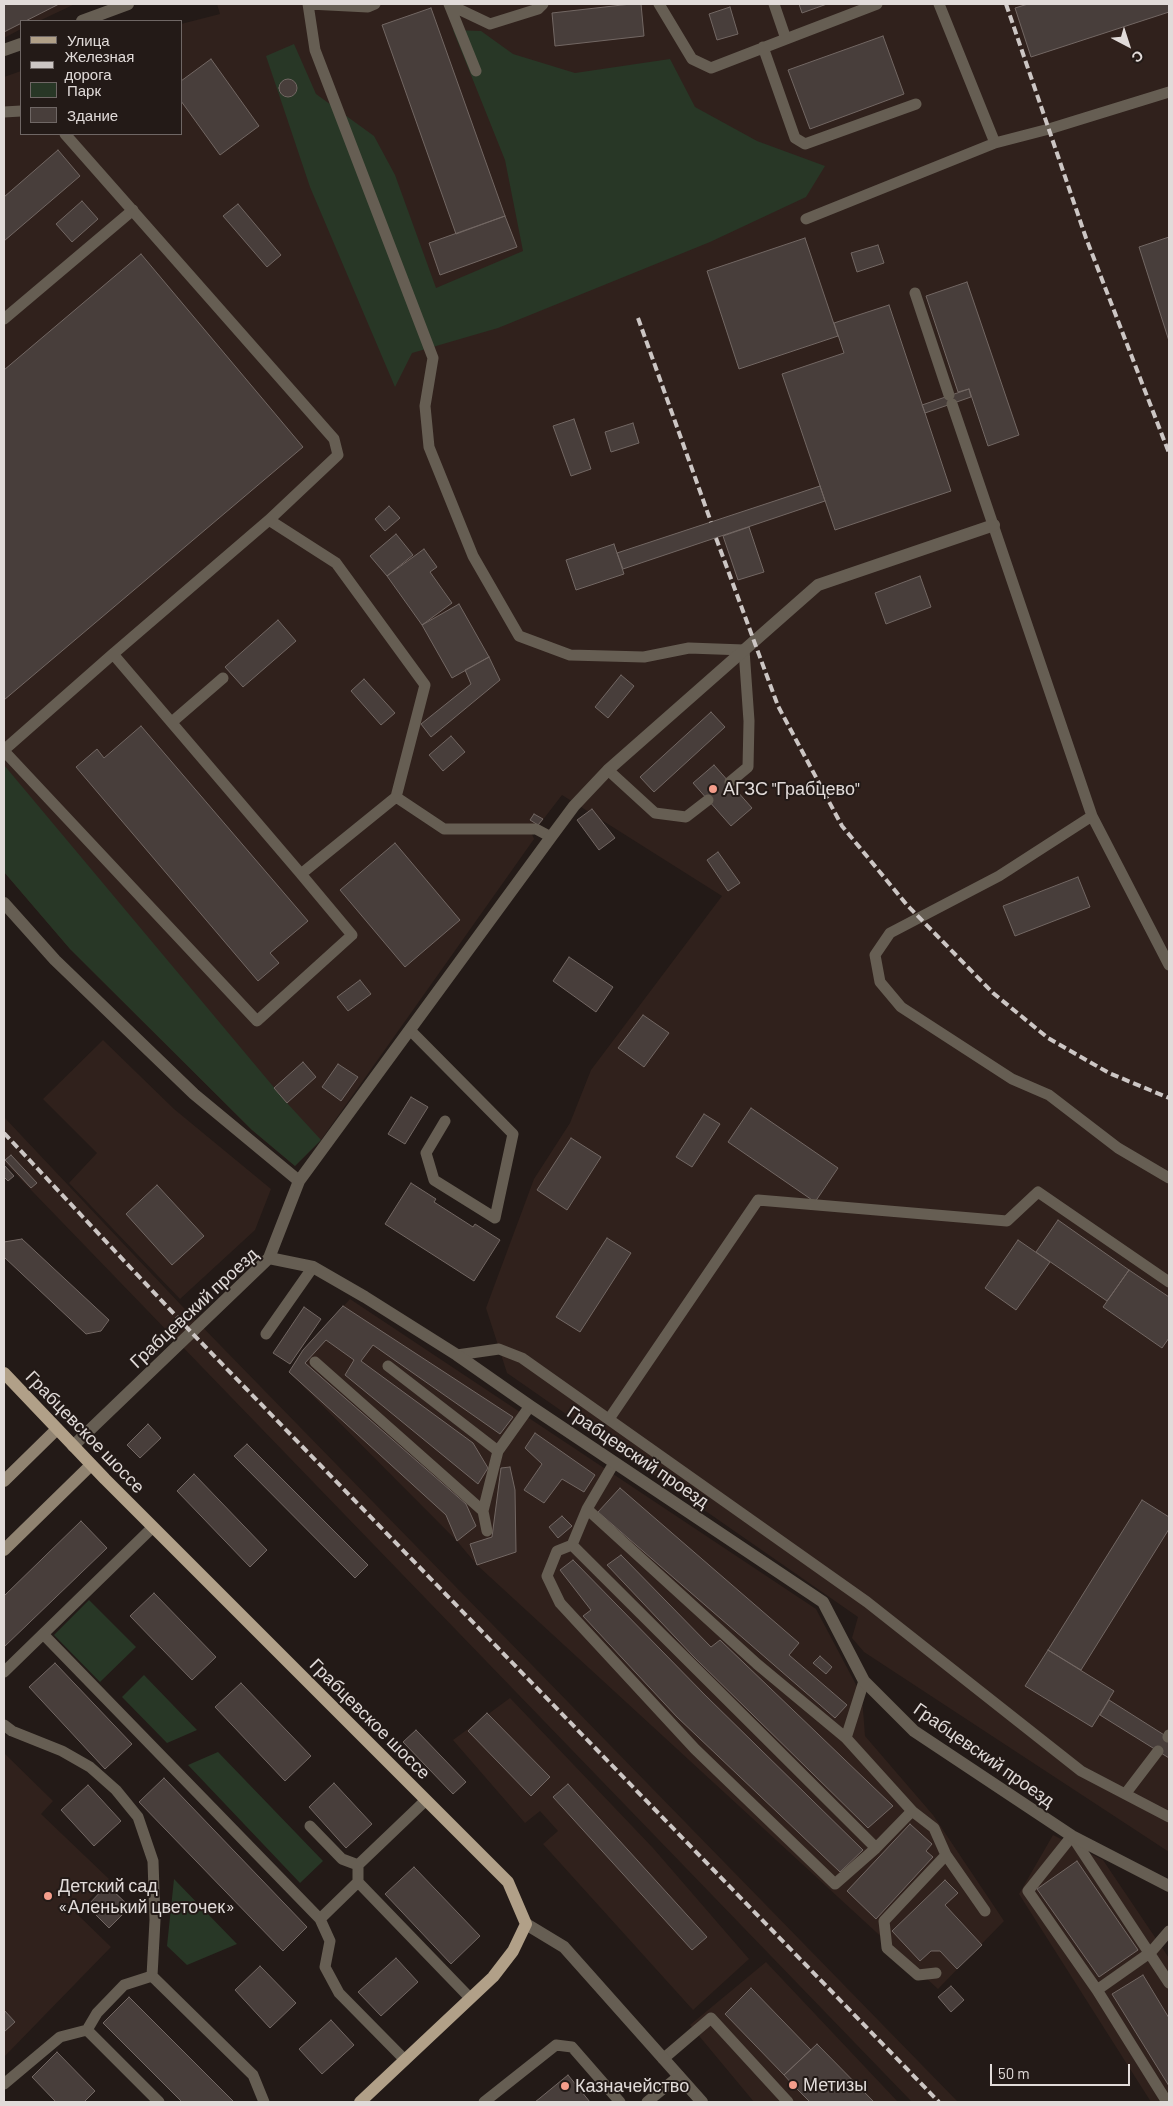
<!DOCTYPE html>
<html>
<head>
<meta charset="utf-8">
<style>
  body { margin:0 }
  #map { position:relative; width:1173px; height:2106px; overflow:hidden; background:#231a17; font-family:Barlow,sans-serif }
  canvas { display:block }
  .frame { position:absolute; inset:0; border:5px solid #e1dbd9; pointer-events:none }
  .legend { position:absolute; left:20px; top:20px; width:162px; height:115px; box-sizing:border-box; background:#231a17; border:1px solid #6f6765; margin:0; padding:6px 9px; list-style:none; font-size:15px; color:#e1dbd9 }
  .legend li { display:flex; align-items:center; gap:10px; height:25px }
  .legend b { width:25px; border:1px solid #6f6765 }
  .north { position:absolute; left:1103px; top:20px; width:50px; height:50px; -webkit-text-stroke:4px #231a17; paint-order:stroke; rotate:140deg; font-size:14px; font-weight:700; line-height:20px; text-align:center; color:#e1dbd9 }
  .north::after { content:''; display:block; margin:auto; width:18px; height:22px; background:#e1dbd9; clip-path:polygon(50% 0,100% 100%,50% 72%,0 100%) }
  .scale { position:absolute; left:990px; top:2064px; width:140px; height:22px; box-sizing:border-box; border:2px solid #e1dbd9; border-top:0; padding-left:6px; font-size:15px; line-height:18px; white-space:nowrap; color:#e1dbd9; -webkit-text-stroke:4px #231a17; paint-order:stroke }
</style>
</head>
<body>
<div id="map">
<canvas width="1173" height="2106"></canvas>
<div class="frame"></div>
<ul class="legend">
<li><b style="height:6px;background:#b1a088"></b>Улица</li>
<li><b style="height:6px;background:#ccc6c4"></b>Железная дорога</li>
<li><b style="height:14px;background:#283726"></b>Парк</li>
<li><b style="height:14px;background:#483e3b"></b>Здание</li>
</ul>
<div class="north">С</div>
<div class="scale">50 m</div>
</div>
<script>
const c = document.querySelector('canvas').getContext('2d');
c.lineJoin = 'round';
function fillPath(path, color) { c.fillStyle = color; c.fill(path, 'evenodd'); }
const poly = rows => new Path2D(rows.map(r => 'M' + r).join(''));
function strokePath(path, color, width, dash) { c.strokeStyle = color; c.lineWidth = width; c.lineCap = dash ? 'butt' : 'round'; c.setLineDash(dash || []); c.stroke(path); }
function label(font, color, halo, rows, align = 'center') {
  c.font = font + ' Barlow,sans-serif'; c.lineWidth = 4; c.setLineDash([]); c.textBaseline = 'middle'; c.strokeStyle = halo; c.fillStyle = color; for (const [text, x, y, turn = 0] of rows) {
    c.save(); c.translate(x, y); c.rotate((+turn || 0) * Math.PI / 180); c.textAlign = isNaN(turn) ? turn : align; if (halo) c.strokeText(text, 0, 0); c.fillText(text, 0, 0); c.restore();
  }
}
fillPath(poly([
  [4,4,75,4,39,21,21,21,21,29,4,38],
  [217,4,1169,4,1169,1852,864,1652,852,1638,858,1617,507,1373,486,1308,534,1179,570,1123,591,1070,722,896,562,795,532,834,534,839,321,1140,295,1166,252,1130,70,949,4,872,4,77,21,71,21,134,181,134,181,24,220,14],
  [103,1040,174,1109,271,1189,255,1230,180,1299,69,1183,97,1153,43,1099],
  [4,1117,182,1306,958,2102,912,2102,4,1162],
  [350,1299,816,1609,862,1696,865,1736,933,1815,1004,1921,938,1989,477,1565,457,1541,289,1372,303,1350],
  [510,1698,653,1848,749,1959,693,2010,543,1844,558,1831,540,1811,525,1823,453,1740],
  [4,1753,53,1801,41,1814,109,1879,76,1913,111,1947,4,2057],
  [1053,1835,1103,1860,1169,1958,1169,2102,1151,2102,1019,1894],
  [766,1962,898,2102,754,2102,690,2025]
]), '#30211c');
fillPath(poly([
  [453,30,481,31,513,54,575,73,670,59,695,107,757,141,825,166,806,197,710,242,498,328,412,353,395,387,310,187,266,56,294,44,316,94,374,136,395,175,436,288,523,251,505,160],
  [4,765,287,1103,321,1140,295,1166,252,1130,70,949,4,872],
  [89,1600,136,1647,100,1682,54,1635],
  [144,1675,197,1730,167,1743,122,1697],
  [218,1752,323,1861,300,1883,188,1765],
  [174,1879,237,1944,187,1965,167,1946]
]), '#283726');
const building = poly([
  [4,4,59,4,4,32,4,4],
  [631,4,641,4,644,36,555,46,552,13,631,4],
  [799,4,827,4,802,13,799,4],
  [1028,4,1169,4,1169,12,1031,57,1015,8,1028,4],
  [730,7,738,34,717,40,709,14,730,7],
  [431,8,505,216,456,234,382,25,431,8],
  [883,36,904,94,810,129,788,70,883,36],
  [211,59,259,126,220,155,181,101,181,81,211,59],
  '279 88a9 9 0 1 1 18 0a9 9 0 1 1-18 0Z',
  [58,150,80,176,4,241,4,197,58,150],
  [82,201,98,219,72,242,56,224,82,201],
  [238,204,281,255,267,267,223,216,238,204],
  [505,216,517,247,440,275,429,243,505,216],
  [1169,237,1169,341,1139,247,1169,237],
  [805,238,838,336,739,369,707,271,805,238],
  [878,245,884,263,857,272,851,253,878,245],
  [141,254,303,447,4,700,4,370,141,254],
  [967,282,1019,435,988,446,969,389,958,392,926,296,967,282],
  [889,305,951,491,835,530,782,374,844,353,834,323,889,305],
  [969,389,971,397,925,413,922,405,969,389],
  [574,419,591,469,571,476,553,426,574,419],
  [633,423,639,443,611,452,605,432,633,423],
  [820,486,825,501,623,569,617,553,820,486],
  [389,506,400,518,385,531,375,519,389,506],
  [749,527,764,572,738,580,723,536,749,527],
  [396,534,413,555,387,576,370,556,396,534],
  [614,544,624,574,576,590,566,560,614,544],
  [424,549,437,567,430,572,452,603,422,625,387,576,424,549],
  [920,576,931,607,886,624,875,593,920,576],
  [459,604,489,657,452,678,422,625,459,604],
  [278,620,296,641,243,687,225,667,278,620],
  [489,657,500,680,431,737,421,724,471,684,465,670,489,657],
  [621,675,634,686,608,718,595,707,621,675],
  [364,679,395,713,381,725,351,691,364,679],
  [711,712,725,727,654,792,640,777,711,712],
  [141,726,308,921,270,953,279,963,258,981,76,767,97,749,104,758,141,726],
  [451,736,465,752,443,771,429,755,451,736],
  [714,765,752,808,731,826,693,783,714,765],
  [592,809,615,838,599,850,577,820,592,809],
  [534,814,543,819,538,825,530,820,534,814],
  [395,843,460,920,405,967,340,890,395,843],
  [718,852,740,883,728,891,707,860,718,852],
  [1078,877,1090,907,1015,936,1003,906,1078,877],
  [569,957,613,987,596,1012,553,981,569,957],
  [360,980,371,994,348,1011,337,997,360,980],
  [643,1015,669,1033,644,1067,618,1048,643,1015],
  [303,1062,316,1077,287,1103,274,1088,303,1062],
  [338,1064,358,1077,341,1101,322,1087,338,1064],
  [411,1097,428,1107,405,1144,388,1134,411,1097],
  [751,1108,838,1168,815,1202,728,1142,751,1108],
  [704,1114,720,1124,692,1167,676,1157,704,1114],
  [571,1138,601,1157,567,1210,537,1190,571,1138],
  [11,1155,37,1183,31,1188,5,1160,11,1155],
  [4,1165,14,1176,8,1181,4,1177,4,1165],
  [411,1183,436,1199,434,1202,473,1227,475,1224,500,1240,474,1281,385,1224,411,1183],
  [157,1185,204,1236,172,1265,126,1214,157,1185],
  [1058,1220,1129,1270,1107,1301,1036,1252,1058,1220],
  [607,1238,631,1253,580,1332,556,1317,607,1238],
  [22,1239,109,1320,101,1331,86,1334,4,1257,4,1242,22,1239],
  [1018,1240,1050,1262,1016,1310,985,1288,1018,1240],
  [1129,1270,1169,1297,1169,1338,1162,1348,1103,1307,1129,1270],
  [343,1306,513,1417,500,1434,373,1345,361,1361,473,1443,488,1468,478,1484,345,1375,354,1360,326,1340,305,1363,466,1504,476,1526,457,1541,446,1515,289,1372,303,1350,343,1306],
  [304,1307,321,1319,290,1364,273,1353,304,1307],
  [148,1424,161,1438,140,1458,127,1445,148,1424],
  [535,1433,595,1475,584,1492,562,1479,544,1503,524,1490,542,1464,525,1448,535,1433],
  [247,1444,368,1565,355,1578,234,1456,247,1444],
  [510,1467,515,1490,516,1552,477,1565,470,1544,492,1537,501,1468,510,1467],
  [194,1474,267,1550,250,1567,177,1491,194,1474],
  [620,1488,799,1643,789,1655,847,1705,835,1718,598,1512,620,1488],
  [1142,1500,1169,1517,1169,1529,1081,1670,1048,1650,1142,1500],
  [562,1516,572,1526,558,1538,549,1527,562,1516],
  [81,1521,107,1548,4,1647,4,1596,81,1521],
  [621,1555,711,1647,720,1640,893,1806,868,1828,694,1657,607,1565,621,1555],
  [573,1560,705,1695,863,1850,840,1872,677,1717,583,1616,591,1610,560,1570,573,1560],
  [154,1593,216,1657,192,1680,130,1616,154,1593],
  [1048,1650,1114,1691,1092,1727,1025,1686,1048,1650],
  [820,1656,832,1667,826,1674,813,1663,820,1656],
  [55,1663,132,1744,105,1769,29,1687,55,1663],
  [241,1683,311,1756,285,1781,215,1707,241,1683],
  [1109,1700,1169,1738,1169,1758,1100,1715,1109,1700],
  [487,1713,550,1777,531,1796,468,1731,487,1713],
  [416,1730,466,1782,453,1794,403,1742,416,1730],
  [164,1778,307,1927,283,1951,139,1802,164,1778],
  [334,1783,372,1824,346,1848,309,1807,334,1783],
  [568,1784,707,1937,692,1950,553,1797,568,1784],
  [88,1785,121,1821,94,1846,61,1810,88,1785],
  [910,1824,932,1844,926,1851,933,1857,876,1919,847,1891,910,1824],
  [1077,1861,1138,1950,1099,1977,1037,1889,1077,1861],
  [414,1867,480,1936,451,1964,385,1894,414,1867],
  [945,1880,958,1893,945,1905,982,1945,957,1969,940,1951,931,1951,920,1961,892,1931,945,1880],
  [107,1885,130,1907,109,1928,87,1906,107,1885],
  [396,1958,418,1982,381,2016,358,1992,396,1958],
  [260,1966,296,2003,270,2028,235,1990,260,1966],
  [1143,1975,1169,2018,1169,2086,1112,1994,1143,1975],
  [951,1986,964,2000,951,2012,938,1997,951,1986],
  [751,1988,811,2050,784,2075,725,2014,751,1988],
  [129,1997,234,2102,182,2102,103,2023,129,1997],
  [4,2010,15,2022,4,2032,4,2010],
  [331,2020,354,2045,322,2074,299,2049,331,2020],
  [817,2044,874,2102,810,2102,793,2085,784,2075,817,2044],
  [57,2052,95,2091,84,2102,56,2102,32,2077,57,2052],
  [568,2075,590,2102,535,2102,540,2098,568,2075]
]);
fillPath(building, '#483e3b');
strokePath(building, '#726763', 1);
strokePath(poly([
  [308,4,315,50,433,358,425,406,429,447,473,556,519,636,570,655,644,657,689,648,744,650,749,721,748,767,730,782],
  [309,4,368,7,375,4],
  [449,4,476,71],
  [659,4,692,59,711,68,786,39],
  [774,4,786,39,877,4],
  [939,4,995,143],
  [450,5,490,24,538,9,543,4],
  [763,47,795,138,805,144,916,104],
  [4,112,21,111],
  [65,134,334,439,338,455,269,520],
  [806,219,995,143,1049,129,1169,92],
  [915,293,949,395],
  [4,319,133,210],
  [952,404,1092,816,999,876,890,933,875,955,880,982,901,1007,1012,1079,1049,1095,1118,1148,1169,1178],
  [172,722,223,678],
  [4,750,113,654],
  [4,751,257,1021,352,935,301,874],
  [608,770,655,813,686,817,708,800],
  [396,797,301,874,113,654,269,520,336,563,425,685,396,797,444,829,536,829,551,837],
  [1092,816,1169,965],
  [410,1030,513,1134,495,1218,434,1180,426,1153,445,1121],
  [266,1334,313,1267],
  [457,1355,499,1349,522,1358,867,1602,1081,1771,1169,1817],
  [315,1362,483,1511,487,1531],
  [388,1366,498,1451,483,1511],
  [609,1419,758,1200,1007,1221,1038,1192,1169,1282],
  [498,1451,530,1406],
  [587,1509,614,1463],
  [572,1545,557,1551,547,1576,560,1603,695,1749,835,1884,876,1848,572,1545,587,1509,757,1664,846,1738,864,1681],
  [43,1634,320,1919,330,1941,325,1967,339,1993,405,2060],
  [4,1672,153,1527],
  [4,1725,12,1731,62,1751,90,1767,116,1790,138,1817,153,1861,155,1920,152,1976,253,2075,264,2102],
  [1168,1737,1169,1735],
  [846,1738,912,1811,876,1848],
  [1126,1793,1158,1751],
  [912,1811,934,1828,946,1855,884,1921,887,1948,918,1975,936,1973],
  [310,1826,342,1859,358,1865],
  [946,1855,985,1911],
  [358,1882,470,1998],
  [320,1919,358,1882,358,1865,426,1800],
  [1097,1990,1151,1952,1169,1931],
  [87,2030,97,2013,124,1985,152,1976],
  [663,2059,711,2018,788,2102],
  [4,2084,60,2037,87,2030,159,2102],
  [484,2102,556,2045,572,2047,620,2102],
  [647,2102,679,2076],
  [1167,2102,1097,1990,1028,1891,1072,1836,1169,1983]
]), '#665e53', 11);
strokePath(poly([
  [82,21,128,4],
  [4,50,21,44],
  [4,903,55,960,194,1094,299,1181],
  [269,1258,313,1267,365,1297,457,1355,530,1406,823,1602,864,1681,914,1731,1072,1836,1169,1886],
  [73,1446,269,1258,299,1181,551,837,574,806,608,770,818,585,994,525],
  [526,1924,564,1947,702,2102]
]), '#665e53', 12);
strokePath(poly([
  [4,1481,57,1429],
  [4,1550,91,1465]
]), '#908371', 12);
strokePath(poly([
  [4,1373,105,1479,508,1882,526,1924,513,1951,493,1977,360,2102]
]), '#b1a088', 12);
strokePath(poly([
  [1006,4,1086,238,1169,453],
  [638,318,711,522],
  [716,538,778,706,842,826,907,905,993,993,1048,1038,1109,1073,1169,1098],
  [4,1133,191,1332,939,2102]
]), '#ccc6c4', 4, [8, 4]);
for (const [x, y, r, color] of [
  [713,789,5,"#f49d8b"],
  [48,1896,5,"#f49d8b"],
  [793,2085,5,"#f49d8b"],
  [565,2086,5,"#f49d8b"]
]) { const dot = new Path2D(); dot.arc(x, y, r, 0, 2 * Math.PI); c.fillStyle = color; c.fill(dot); strokePath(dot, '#231a17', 2); }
label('18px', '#e1dbd9', '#231a17', [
  ["АГЗС \"Грабцево\"",723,789],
  ["Детский сад",58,1886],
  ["«Аленький цветочек»",58,1907],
  ["Метизы",803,2085],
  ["Казначейство",575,2086]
], 'left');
label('18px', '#e1dbd9', '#231a17', [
  ["Грабцевский проезд",194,1308,-43],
  ["Грабцевское шоссе",85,1432,46],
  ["Грабцевский проезд",638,1457,34],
  ["Грабцевское шоссе",370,1719,45],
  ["Грабцевский проезд",984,1755,35]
]);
</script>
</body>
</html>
